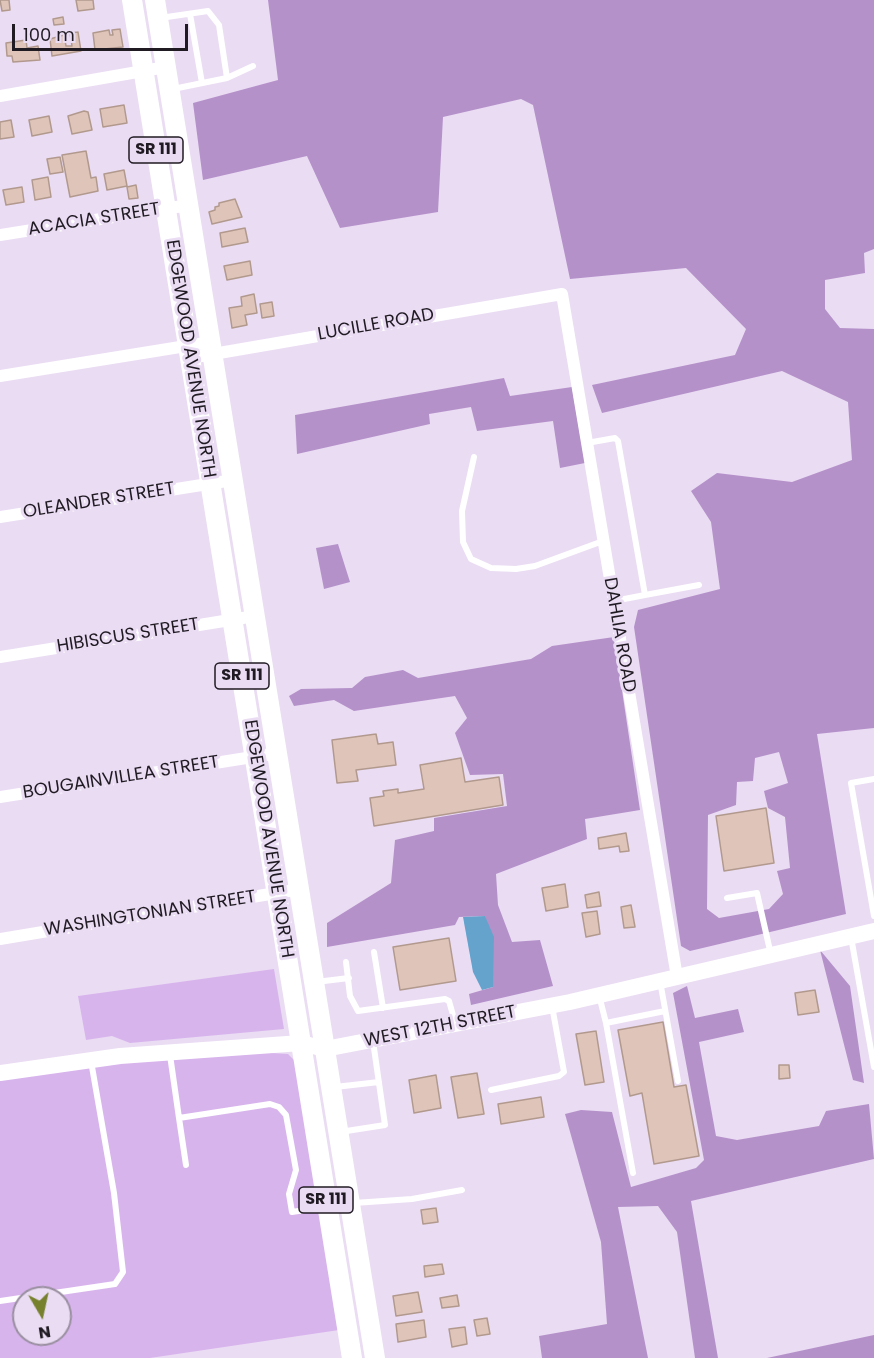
<!DOCTYPE html>
<html>
<head>
<meta charset="utf-8">
<style>
  body { margin:0 }
  #map { position:relative; width:874px; height:1358px; overflow:hidden; background:#eadcf3; font-family:Poppins,sans-serif }
  canvas { display:block }
  .north { position:absolute; left:12px; top:1286px; width:60px; height:60px; box-sizing:border-box; background:#eadcf3; border:2px solid #998fa0; border-radius:50%; rotate:171deg; font-size:16px; font-weight:700; line-height:24px; text-align:center; color:#201b23 }
  .north::after { content:''; display:block; margin:auto; width:21px; height:27px; background:#76802d; clip-path:polygon(50% 0,100% 100%,50% 72%,0 100%) }
  .scale { position:absolute; left:12px; top:24px; width:176px; height:27px; box-sizing:border-box; border:3px solid #201b23; border-top:0; padding-left:8px; font-size:18px; line-height:21px; white-space:nowrap; color:#201b23; -webkit-text-stroke:4px #eadcf3; paint-order:stroke }
</style>
</head>
<body>
<div id="map">
<canvas width="874" height="1358"></canvas>
<div class="north">N</div>
<div class="scale">100 m</div>
</div>
<script>
const c = document.querySelector('canvas').getContext('2d');
c.lineJoin = 'round';
function fillPath(path, color) { c.fillStyle = color; c.fill(path, 'evenodd'); }
const poly = rows => new Path2D(rows.map(r => 'M' + r).join(''));
function strokePath(path, color, width, dash) { c.strokeStyle = color; c.lineWidth = width; c.lineCap = dash ? 'butt' : 'round'; c.setLineDash(dash || []); c.stroke(path); }
function label(font, color, halo, rows, align = 'center') {
  c.font = font + ' Poppins,sans-serif'; c.lineWidth = 6; c.setLineDash([]); c.textBaseline = 'middle'; c.strokeStyle = halo; c.fillStyle = color; for (const [text, x, y, turn = 0] of rows) {
    c.save(); c.translate(x, y); c.rotate((+turn || 0) * Math.PI / 180); c.textAlign = isNaN(turn) ? turn : align; if (halo) c.strokeText(text, 0, 0); c.fillText(text, 0, 0); c.restore();
  }
}
fillPath(poly([
  [274,969,284,1029,130,1043,112,1036,86,1040,78,996],
  [255,1052,288,1054,295,1061,339,1330,150,1358,0,1358,0,1080,94,1065],
  [24,1298,60,1298,60,1334,24,1334]
]), '#d8b4ed');
fillPath(poly([
  [268,0,874,0,874,249,864,253,865,273,825,280,825,309,840,328,874,329,874,728,817,734,846,914,690,951,681,946,634,627,638,610,720,589,711,522,691,491,717,473,792,482,852,460,848,402,782,371,602,413,592,385,735,355,746,329,686,268,570,279,533,105,521,99,443,117,438,212,340,228,307,156,203,180,193,103,278,80],
  [779,752,788,783,764,791,768,808,785,817,790,868,777,871,783,894,769,909,719,918,707,909,708,815,736,805,737,782,753,781,755,758],
  [504,378,510,396,572,387,585,463,560,468,553,421,477,431,471,407,429,414,430,424,297,454,295,415],
  [338,544,350,582,324,589,316,548],
  [614,637,640,810,585,819,587,839,496,874,498,905,512,942,540,940,553,986,471,1005,469,994,493,987,485,916,459,917,455,925,327,947,327,923,391,883,395,840,434,831,434,818,507,806,503,774,470,775,455,733,467,718,455,696,354,711,334,700,294,706,289,696,301,689,352,688,365,677,403,670,418,678,531,659,552,646],
  [820,950,850,986,864,1083,853,1080],
  [687,986,695,1018,738,1009,744,1032,699,1042,716,1136,737,1140,819,1126,826,1111,869,1104,874,1159,691,1201,718,1358,695,1358,677,1232,658,1206,618,1207,648,1358,542,1358,539,1336,607,1324,601,1242,565,1114,581,1110,612,1112,631,1187,696,1168,704,1160,673,993],
  [874,1335,874,1358,767,1358]
]), '#b591ca');
fillPath(poly([
  [485,916,494,937,493,987,482,990,473,972,463,917]
]), '#65a3cd');
const building = poly([
  [0,0,9,0,10,10,2,11,0,0],
  [76,0,93,0,94,9,78,11,76,0],
  [63,17,64,24,54,25,53,19,63,17],
  [120,29,123,47,95,50,93,33,109,30,110,35,113,35,112,30,120,29],
  [78,32,81,51,52,56,50,39,64,35,66,46,72,46,70,33,78,32],
  [26,40,27,48,38,46,40,60,13,62,12,56,7,56,6,43,26,40],
  [124,105,127,123,103,127,100,109,124,105],
  [84,111,88,112,92,130,72,134,68,116,84,111],
  [49,116,52,132,32,136,29,120,49,116],
  [11,120,14,137,0,139,0,122,11,120],
  [86,151,91,178,96,177,98,191,70,197,62,155,86,151],
  [60,157,63,172,50,174,47,159,60,157],
  [124,170,127,186,107,190,104,174,124,170],
  [48,177,51,197,35,200,32,180,48,177],
  [136,185,138,198,129,199,127,187,136,185],
  [22,187,24,202,6,205,3,190,22,187],
  [235,199,242,217,212,224,209,212,215,210,215,207,219,206,219,203,235,199],
  [245,228,248,242,222,247,220,233,245,228],
  [250,261,252,275,227,280,224,266,250,261],
  [254,294,257,313,245,315,247,325,232,328,229,308,242,306,241,297,254,294],
  [272,302,274,316,262,318,260,304,272,302],
  [376,734,378,744,393,742,396,765,356,770,358,781,337,783,332,740,376,734],
  [461,758,465,782,499,777,503,805,374,826,370,798,384,796,383,791,398,789,398,793,424,789,420,765,461,758],
  [766,808,774,863,724,871,716,816,766,808],
  [626,833,629,851,620,852,619,846,599,849,598,838,626,833],
  [565,884,568,907,546,911,542,888,565,884],
  [599,892,601,906,587,908,585,895,599,892],
  [631,905,635,927,624,928,621,907,631,905],
  [597,911,600,934,586,937,582,913,597,911],
  [449,938,456,981,400,990,393,947,449,938],
  [815,990,819,1012,798,1015,795,993,815,990],
  [663,1022,674,1087,686,1085,699,1156,654,1164,642,1093,630,1096,618,1030,663,1022],
  [596,1031,604,1082,585,1085,576,1034,596,1031],
  [779,1065,789,1065,790,1078,779,1079,779,1065],
  [477,1073,484,1114,458,1118,451,1077,477,1073],
  [436,1075,441,1108,414,1113,409,1080,436,1075],
  [541,1097,544,1117,501,1124,498,1104,541,1097],
  [436,1208,438,1222,423,1224,421,1210,436,1208],
  [442,1264,444,1274,425,1277,424,1266,442,1264],
  [418,1292,422,1312,396,1316,393,1296,418,1292],
  [457,1295,459,1306,442,1308,440,1298,457,1295],
  [487,1318,490,1334,477,1336,474,1320,487,1318],
  [424,1320,426,1337,398,1342,396,1324,424,1320],
  [465,1327,467,1344,452,1347,449,1329,465,1327]
]);
fillPath(building, '#dfc5b9');
strokePath(building, '#b2998e', 1.5);
strokePath(poly([
  [190,14,202,83],
  [160,18,208,11,219,25,227,78,173,89],
  [227,78,253,66],
  [587,443,615,438,618,441,645,595,614,601],
  [474,457,462,511,463,542,471,559,491,568,516,569,535,566,603,541],
  [645,595,699,585],
  [874,779,851,783,874,916],
  [727,898,757,893,771,955],
  [851,937,874,1067],
  [374,952,383,1008],
  [346,962,350,996,358,1011,445,999,449,1001,455,1022],
  [660,981,678,1081],
  [316,982,349,978],
  [599,995,606,1023,633,1173],
  [606,1023,665,1011],
  [170,1055,179,1118,270,1104,279,1107,286,1115,296,1170,289,1194,292,1212,324,1207],
  [335,1087,379,1082],
  [491,1090,559,1076,564,1072,552,1006],
  [179,1118,186,1165],
  [340,1132,385,1125,373,1041],
  [354,1203,412,1199,462,1190],
  [0,1301,115,1284,123,1272,114,1193,91,1061]
]), '#fff', 6);
strokePath(poly([
  [0,96,166,67],
  [0,235,189,205],
  [190,358,562,294,677,977],
  [0,376,211,342],
  [0,517,233,480],
  [0,657,255,616],
  [0,797,278,753],
  [0,939,300,889]
]), '#fff', 12);
strokePath(poly([
  [0,1073,120,1056,301,1043,325,1049,570,1002,874,931]
]), '#fff', 16);
strokePath(poly([
  [132,0,352,1358],
  [155,0,375,1358]
]), '#fff', 20);
for (const [x, y, w] of [
  [156,150,54],
  [242,676,54],
  [326,1200,54]
]) { const box = new Path2D(); box.roundRect(x - w / 2, y - 13, w, 26, 4.5); c.fillStyle = '#eadcf3'; c.fill(box); strokePath(box, '#201b23', 1.5); }
label('bold 16px', '#201b23', null, [
  ["SR 111",156,150],
  ["SR 111",242,676],
  ["SR 111",326,1200]
]);
label('18px', '#201b23', '#eadcf3', [
  ["ACACIA STREET",94,220,-9],
  ["LUCILLE ROAD",376,325,-10],
  ["EDGEWOOD AVENUE NORTH",190,359,81],
  ["OLEANDER STREET",99,501,-9],
  ["DAHLIA ROAD",619,635,80],
  ["HIBISCUS STREET",128,636,-9],
  ["BOUGAINVILLEA STREET",121,778,-9],
  ["EDGEWOOD AVENUE NORTH",268,839,81],
  ["WASHINGTONIAN STREET",150,914,-9],
  ["WEST 12TH STREET",440,1027,-11]
]);
</script>
</body>
</html>
